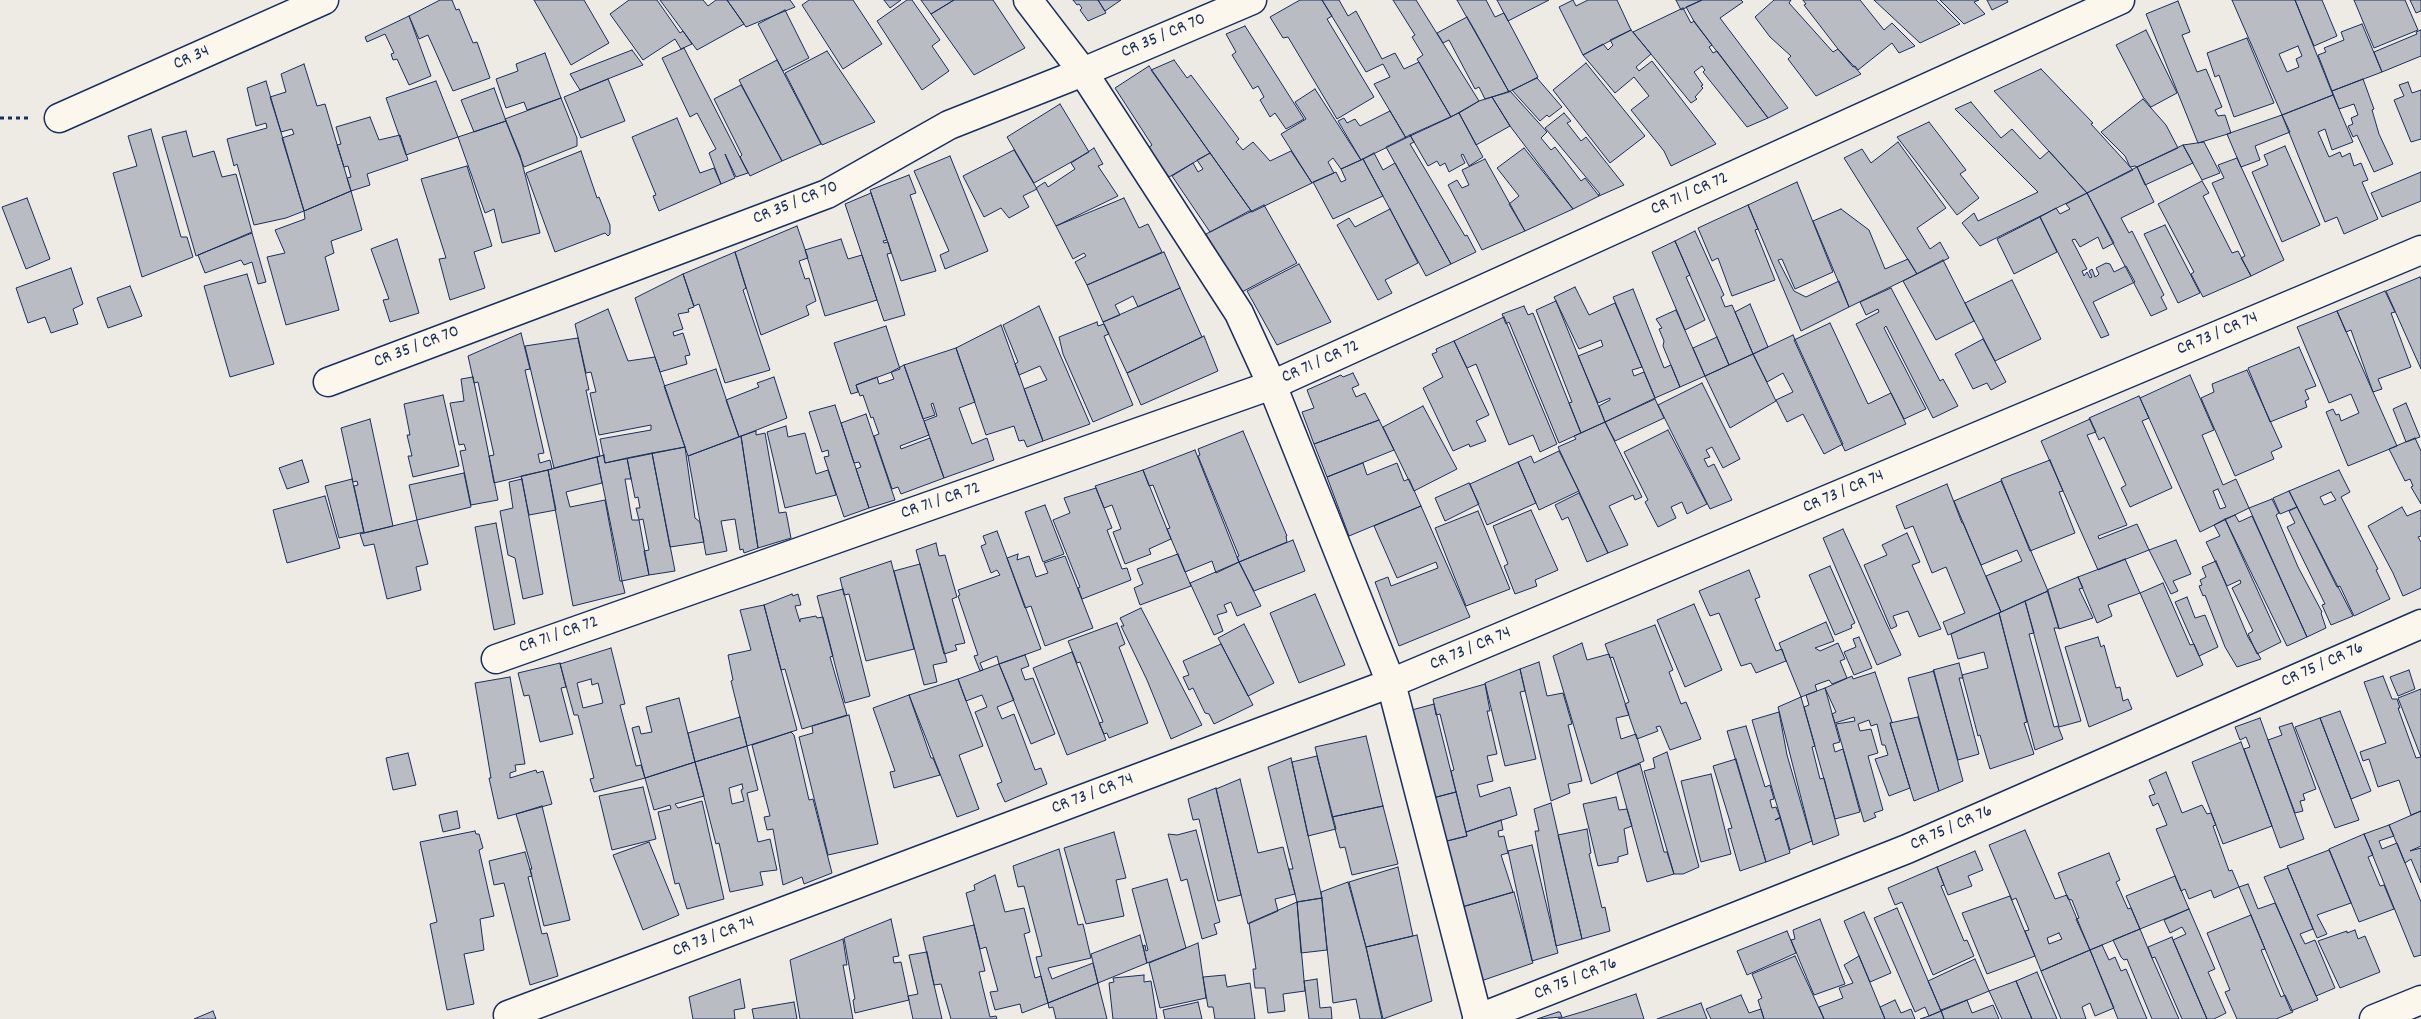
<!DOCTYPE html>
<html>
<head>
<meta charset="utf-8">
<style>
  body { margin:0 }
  canvas { display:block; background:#eeebe4 }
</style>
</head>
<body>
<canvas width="2421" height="1019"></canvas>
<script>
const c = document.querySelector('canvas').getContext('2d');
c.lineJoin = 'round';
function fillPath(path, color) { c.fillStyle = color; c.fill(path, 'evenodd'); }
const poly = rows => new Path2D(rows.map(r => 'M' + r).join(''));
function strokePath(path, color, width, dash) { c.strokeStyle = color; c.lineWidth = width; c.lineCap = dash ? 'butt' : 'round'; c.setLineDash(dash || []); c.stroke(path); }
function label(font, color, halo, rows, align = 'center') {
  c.font = font + ' Dekko,sans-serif'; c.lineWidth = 4; c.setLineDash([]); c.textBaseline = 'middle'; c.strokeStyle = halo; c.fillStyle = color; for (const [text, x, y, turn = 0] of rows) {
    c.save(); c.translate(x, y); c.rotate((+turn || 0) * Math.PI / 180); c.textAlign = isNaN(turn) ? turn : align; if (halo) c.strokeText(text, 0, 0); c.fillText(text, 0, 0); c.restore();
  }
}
const building = poly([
  [440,0,452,0,456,10,459,9,473,43,477,42,490,78,453,91,428,35,419,39,409,16,440,0],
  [534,0,584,0,609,43,571,65,534,0],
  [629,0,657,0,680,33,683,31,692,44,681,49,675,39,643,60,610,14,629,0],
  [660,0,703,0,708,6,716,0,727,0,744,24,697,50,660,0],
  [727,0,790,0,795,7,746,27,727,0],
  [809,0,853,0,882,44,843,69,802,5,809,0],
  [884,0,901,0,890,8,884,0],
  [907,0,912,0,940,40,932,46,949,71,922,90,877,21,907,0],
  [921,0,954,0,931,14,921,0],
  [954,0,993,0,1025,48,974,75,931,14,954,0],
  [1073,0,1098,0,1106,13,1088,21,1080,10,1082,8,1079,4,1077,5,1073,0],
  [1098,0,1121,0,1105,11,1098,0],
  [1300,0,1322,0,1332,16,1327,19,1374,97,1337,119,1288,37,1283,38,1270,17,1300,0],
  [1322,0,1339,0,1348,16,1356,11,1382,59,1395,53,1404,69,1419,62,1451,117,1406,138,1374,84,1390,77,1383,64,1366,72,1322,0],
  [1393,0,1416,0,1479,101,1451,117,1417,59,1423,55,1412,37,1415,35,1393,0],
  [1457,0,1486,0,1495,17,1504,13,1538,77,1509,92,1457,0],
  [1497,0,1549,0,1508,21,1497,0],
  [1573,0,1576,6,1588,0,1617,0,1631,30,1583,55,1559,7,1573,0],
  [1676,0,1702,0,1681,10,1676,0],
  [1702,0,1741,0,1743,2,1720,18,1788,108,1768,118,1695,23,1686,7,1702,0],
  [1774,0,1791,0,1789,3,1833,52,1838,49,1861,74,1816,96,1788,59,1791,56,1770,37,1755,17,1774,0],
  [1803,0,1860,0,1884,30,1892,23,1915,46,1899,53,1892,43,1858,70,1855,66,1853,67,1838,49,1804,5,1806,4,1803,0],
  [1874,0,1936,0,1960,24,1920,43,1874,0],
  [1940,0,1979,0,1974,2,1985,14,1964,24,1940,0],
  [1987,0,2007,0,2008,2,1992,10,1987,0],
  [2232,0,2295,0,2333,95,2282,115,2232,0],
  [2298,46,2302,56,2296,59,2299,67,2287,72,2279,54,2298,46],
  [2295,0,2322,0,2337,36,2314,46,2295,0],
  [2354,0,2405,0,2418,30,2374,48,2354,0],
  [2410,0,2421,0,2421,11,2416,13,2410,0],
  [2178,1,2190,32,2182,35,2197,72,2206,69,2222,107,2215,110,2218,116,2225,115,2231,133,2198,143,2146,14,2178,1],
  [1683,8,1691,23,1694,21,1712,45,1709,47,1713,53,1717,51,1768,118,1747,127,1703,72,1705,70,1702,66,1694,72,1703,85,1701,86,1703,88,1695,97,1697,99,1691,103,1633,32,1683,8],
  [785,10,809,58,783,71,758,24,785,10],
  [409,16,431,76,409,85,397,59,393,60,391,54,394,53,385,34,367,42,365,37,409,16],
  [1467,17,1474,29,1509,92,1485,99,1479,87,1475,89,1449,40,1443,43,1437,33,1467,17],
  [2362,24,2382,72,2332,91,2318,55,2326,52,2324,48,2344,40,2341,32,2362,24],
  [1245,26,1304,119,1286,129,1275,113,1270,117,1260,100,1264,97,1258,86,1253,89,1232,55,1236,52,1226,34,1245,26],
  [1631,30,1651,54,1636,67,1639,71,1652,61,1716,144,1671,166,1664,151,1631,110,1649,96,1634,77,1615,93,1583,55,1603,44,1608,50,1613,45,1610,40,1631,30],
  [2146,30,2177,93,2151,107,2143,97,2116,45,2146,30],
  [2421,30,2421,56,2382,72,2374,52,2417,34,2416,32,2421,30],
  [2247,38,2274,103,2234,117,2219,75,2215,77,2207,53,2247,38],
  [684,48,748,173,736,177,725,154,735,178,721,184,709,153,716,149,697,113,690,117,662,58,684,48],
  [632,50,643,65,580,90,570,74,632,50],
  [827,51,875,122,822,145,785,73,827,51],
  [545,53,561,98,527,110,524,102,506,108,496,79,518,71,516,64,545,53],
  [777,60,821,144,782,161,739,80,777,60],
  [1174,60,1187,78,1191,75,1239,139,1236,142,1243,150,1253,142,1270,161,1291,151,1312,183,1252,212,1151,70,1174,60],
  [1586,63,1645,136,1610,163,1553,90,1586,63],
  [304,64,317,106,325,104,351,191,304,211,282,138,294,134,292,129,281,132,270,97,286,92,281,74,304,64],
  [1149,66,1210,153,1169,177,1148,148,1152,145,1115,88,1149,66],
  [2041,69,2093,123,2091,124,2133,170,2087,193,1994,91,2041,69],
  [1537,78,1562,107,1549,117,1547,115,1540,121,1512,90,1537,78],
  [608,79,625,121,581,138,564,97,608,79],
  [2363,79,2374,109,2372,110,2379,134,2393,164,2374,172,2357,135,2353,137,2348,126,2353,124,2351,118,2358,115,2354,104,2339,109,2332,91,2363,79],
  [266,81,304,211,286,218,254,225,237,164,234,166,227,139,267,128,266,123,256,126,247,88,266,81],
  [436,81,458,137,406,155,386,98,436,81],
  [2408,82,2412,93,2421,90,2421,139,2411,142,2394,100,2404,96,2399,85,2408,82],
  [741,85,782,161,750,176,740,157,742,155,714,99,741,85],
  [494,88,506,121,474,132,461,100,494,88],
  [1315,89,1361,160,1341,169,1333,158,1328,162,1334,173,1312,183,1281,134,1306,119,1295,102,1315,89],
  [1510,91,1547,132,1541,138,1551,150,1555,147,1581,181,1585,178,1599,196,1573,209,1510,126,1492,97,1510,91],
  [2333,95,2353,142,2332,150,2325,129,2318,132,2329,157,2340,152,2342,157,2350,153,2354,166,2361,163,2368,180,2362,182,2378,219,2344,234,2337,217,2325,222,2282,115,2333,95],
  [1492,97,1510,126,1476,145,1459,113,1479,101,1492,97],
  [561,98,577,138,577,146,524,167,505,119,561,98],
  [2143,99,2166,125,2178,148,2137,167,2135,166,2130,167,2125,156,2101,132,2143,99],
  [1971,102,2001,138,2012,129,2040,159,2049,151,2087,193,1980,246,1962,223,1974,213,1978,221,2038,192,1955,109,1971,102],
  [1060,104,1089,152,1034,183,1007,137,1060,104],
  [1390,111,1406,138,1361,160,1338,121,1344,118,1347,123,1355,119,1360,126,1390,111],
  [1459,113,1483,157,1469,166,1463,154,1461,155,1465,163,1449,172,1445,163,1440,166,1437,161,1428,166,1410,135,1459,113],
  [1564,113,1571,121,1567,123,1581,141,1586,137,1624,185,1599,196,1598,195,1600,194,1545,128,1564,113],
  [2282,115,2290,132,2255,146,2260,160,2241,167,2227,134,2282,115],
  [370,117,379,140,400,135,408,160,367,174,370,185,351,191,347,178,351,177,348,166,344,167,337,145,341,144,336,127,370,117],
  [677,118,700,173,714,168,721,184,659,211,653,196,656,195,632,137,677,118],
  [506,121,520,155,540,233,502,243,494,209,485,213,458,137,506,121],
  [1929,122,1966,170,1960,174,1979,198,1957,215,1897,137,1929,122],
  [151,129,181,237,187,237,193,257,142,277,113,173,137,166,128,136,151,129],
  [186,131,193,157,214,151,222,177,236,174,252,232,196,256,162,137,186,131],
  [1410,135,1414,142,1410,144,1465,236,1467,235,1476,252,1451,264,1386,147,1410,135],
  [1898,142,1946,208,1917,228,1930,249,1940,242,1949,258,1917,274,1844,158,1862,149,1871,163,1898,142],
  [2204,142,2220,173,2202,180,2183,145,2204,142],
  [2183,145,2193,163,2145,185,2137,167,2183,145],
  [2285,146,2320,225,2282,242,2252,172,2268,165,2264,155,2285,146],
  [1094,148,1103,164,1098,166,1118,196,1056,226,1036,188,1045,182,1048,187,1075,169,1071,163,1094,148],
  [1524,148,1573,209,1525,231,1509,204,1519,196,1497,168,1524,148],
  [1014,150,1037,189,1023,196,1029,207,1009,218,1001,208,984,217,963,176,1014,150],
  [581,151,597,198,599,197,610,225,610,234,608,236,605,233,555,252,526,173,581,151],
  [1210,153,1252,212,1249,211,1210,232,1172,176,1193,163,1198,172,1203,169,1197,160,1210,153],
  [1374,153,1383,170,1395,163,1451,264,1426,276,1363,159,1374,153],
  [950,156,988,251,945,269,940,255,949,251,914,171,950,156],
  [2237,158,2284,260,2251,276,2241,258,2245,256,2212,183,2224,178,2218,165,2237,158],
  [1363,159,1383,196,1333,219,1313,182,1336,172,1341,182,1346,180,1341,169,1363,159],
  [1485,159,1525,231,1482,250,1448,185,1457,180,1462,188,1469,185,1462,170,1485,159],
  [467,166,492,246,474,252,485,288,450,300,439,259,446,258,421,179,467,166],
  [2137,167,2154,202,2121,218,2129,233,2132,231,2164,295,2161,297,2167,309,2151,316,2087,193,2137,167],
  [2421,172,2421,201,2382,217,2371,193,2421,172],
  [909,175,916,193,910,195,936,271,901,281,870,190,909,175],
  [2202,181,2209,193,2203,196,2232,253,2238,251,2251,276,2203,297,2191,274,2194,272,2158,204,2202,181],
  [1797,182,1833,272,1795,289,1782,259,1778,260,1794,291,1806,297,1839,281,1849,307,1801,331,1748,205,1797,182],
  [351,191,362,230,331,241,334,253,325,257,339,310,286,325,267,257,285,253,275,230,305,219,304,211,351,191],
  [871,193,887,240,883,241,884,243,888,242,891,253,887,254,905,315,884,321,845,204,871,193],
  [2087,193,2114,243,2103,249,2098,237,2080,247,2075,239,2072,240,2087,269,2082,271,2084,276,2087,272,2090,278,2092,277,2089,271,2092,269,2095,277,2097,276,2099,274,2096,268,2106,263,2110,264,2114,272,2126,266,2135,282,2093,302,2109,335,2101,338,2040,217,2056,208,2060,214,2070,209,2066,204,2087,193],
  [27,198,50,259,26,269,2,207,27,198],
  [1124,198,1139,228,1148,224,1162,252,1087,285,1075,262,1086,256,1084,253,1073,259,1056,226,1124,198],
  [1264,205,1297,263,1240,293,1206,234,1264,205],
  [1748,205,1758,229,1755,230,1775,280,1732,296,1718,258,1712,261,1698,228,1748,205],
  [1390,209,1418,263,1385,280,1392,293,1378,300,1337,225,1349,218,1355,227,1390,209],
  [1841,209,1869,230,1885,269,1908,259,1917,274,1849,307,1813,221,1841,209],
  [2040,217,2057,252,2014,274,1997,239,2040,217],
  [2165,225,2200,293,2178,303,2144,234,2165,225],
  [797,226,808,258,799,261,805,279,809,278,816,301,806,306,809,315,761,335,735,252,797,226],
  [1695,231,1724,295,1721,297,1725,307,1732,305,1753,354,1729,365,1675,241,1695,231],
  [252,233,266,282,258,284,252,262,244,265,241,260,205,273,198,255,252,233],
  [397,239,419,313,390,322,383,300,389,299,371,249,397,239],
  [841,239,848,259,862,255,877,300,825,316,805,250,841,239],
  [1675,241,1690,275,1686,277,1705,320,1685,330,1652,252,1675,241],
  [735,252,746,288,743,290,770,370,725,383,699,304,694,306,683,274,735,252],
  [1164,252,1180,288,1138,307,1133,296,1115,305,1120,315,1103,322,1087,285,1164,252],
  [1943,260,1974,321,1936,340,1903,281,1943,260],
  [1299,264,1331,322,1277,345,1247,291,1299,264],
  [71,268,83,304,73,309,78,324,51,333,45,317,28,323,16,288,71,268],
  [247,274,274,364,230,377,204,286,247,274],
  [683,274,694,307,688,309,689,312,678,314,683,329,673,332,674,336,683,333,690,355,685,356,687,364,660,372,635,298,683,274],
  [2420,277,2421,280,2421,369,2386,291,2420,277],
  [2012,280,2041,339,1995,361,1965,303,2012,280],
  [130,286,142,316,108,328,97,298,130,286],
  [1575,287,1589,315,1615,303,1642,367,1632,370,1634,376,1644,372,1655,398,1605,422,1599,406,1610,400,1610,398,1598,403,1578,356,1603,346,1601,340,1579,349,1554,297,1575,287],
  [1180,288,1202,337,1127,373,1103,322,1180,288],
  [1891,288,1940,381,1943,379,1958,406,1933,418,1886,326,1884,328,1926,409,1904,419,1856,324,1879,312,1878,309,1866,315,1860,302,1891,288],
  [1633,289,1664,368,1671,365,1680,387,1655,398,1613,297,1633,289],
  [2385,291,2395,312,2391,313,2411,367,2378,379,2382,389,2373,392,2351,330,2346,332,2337,311,2385,291],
  [1556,301,1605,422,1581,433,1569,403,1572,402,1536,310,1556,301],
  [1750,304,1768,347,1753,354,1735,312,1750,304],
  [1039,306,1090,424,1043,441,1024,389,1047,380,1040,366,1019,375,1015,364,1018,362,1003,325,1039,306],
  [1524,306,1528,315,1533,313,1581,433,1559,443,1509,322,1506,324,1502,314,1524,306],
  [608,309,628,361,655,357,685,447,605,463,600,439,651,430,651,425,599,435,590,393,596,392,591,372,586,373,575,324,608,309],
  [1676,310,1705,376,1680,387,1663,346,1664,341,1659,329,1662,328,1656,319,1676,310],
  [2337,311,2397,446,2348,466,2326,412,2333,409,2336,415,2339,414,2341,421,2359,413,2351,394,2329,403,2297,327,2337,311],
  [1504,317,1557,444,1540,452,1533,435,1509,445,1476,364,1467,368,1454,341,1504,317],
  [1097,322,1098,326,1104,324,1109,334,1104,336,1133,405,1093,422,1063,354,1059,337,1097,322],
  [1830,323,1868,404,1891,393,1906,424,1845,451,1794,340,1830,323],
  [1001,325,1043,441,1027,447,1024,440,1019,441,1014,426,986,435,956,348,1001,325],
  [886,326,900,369,856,385,858,392,851,394,834,343,886,326],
  [521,333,530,369,525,370,544,453,538,454,540,463,550,460,552,469,494,483,489,456,494,455,478,382,474,383,468,356,521,333],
  [1793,335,1843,444,1824,454,1803,414,1787,422,1776,400,1793,392,1783,373,1767,382,1753,354,1793,335],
  [1204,336,1218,371,1141,405,1127,373,1204,336],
  [1717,337,1729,365,1705,376,1693,348,1717,337],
  [578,338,589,390,586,390,600,456,554,468,525,346,578,338],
  [1983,339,2006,382,1991,390,1987,383,1973,389,1955,354,1983,339],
  [1454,341,1489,415,1476,421,1486,441,1470,447,1469,444,1453,451,1423,388,1443,377,1432,354,1437,352,1436,349,1454,341],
  [2299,347,2316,386,2305,390,2309,399,2305,401,2307,407,2270,422,2248,368,2299,347],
  [956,348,975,402,959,408,972,444,987,438,994,460,944,478,924,421,937,416,933,403,931,404,935,415,923,419,904,365,956,348],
  [1753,354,1776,401,1730,428,1705,376,1753,354],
  [904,365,929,435,900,446,901,449,930,438,944,478,901,494,898,487,892,489,874,436,879,434,873,417,871,418,863,395,860,396,856,385,877,377,879,384,894,379,891,372,904,365],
  [716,369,739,437,688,456,664,386,716,369],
  [2247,370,2282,447,2271,452,2274,459,2235,476,2201,398,2214,392,2212,384,2247,370],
  [1353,373,1359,385,1352,388,1356,397,1365,393,1379,420,1314,444,1302,412,1314,408,1307,390,1341,375,1343,377,1353,373],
  [2190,375,2214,430,2202,435,2220,478,2223,485,2236,479,2249,508,2200,532,2140,398,2190,375],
  [2218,489,2226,507,2220,509,2213,491,2218,489],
  [473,377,498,500,471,505,460,451,466,450,464,444,459,445,450,403,464,401,461,379,473,377],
  [774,377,787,418,739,437,726,400,759,387,757,383,774,377],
  [1702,383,1740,459,1723,468,1712,447,1706,450,1710,457,1704,459,1708,467,1714,464,1732,500,1710,509,1658,405,1702,383],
  [443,395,459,466,413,477,408,456,412,456,407,435,410,435,404,404,443,395],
  [2139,396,2149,418,2142,421,2172,488,2130,507,2121,488,2126,485,2104,437,2099,440,2089,418,2139,396],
  [1655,399,1664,418,1615,441,1605,422,1655,399],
  [2406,403,2420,437,2406,442,2393,409,2406,403],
  [835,405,869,508,844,517,824,457,829,456,828,450,822,452,809,412,835,405],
  [1423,406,1457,469,1414,491,1383,427,1423,406],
  [866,414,895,500,869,508,856,469,861,467,859,462,854,463,841,423,866,414],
  [370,419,393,526,364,533,354,486,358,485,357,481,353,482,341,428,370,419],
  [2090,419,2096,432,2087,435,2127,525,2098,536,2099,539,2137,524,2149,550,2098,570,2041,441,2090,419],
  [1379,420,1394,450,1327,477,1314,444,1379,420],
  [1605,422,1642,497,1635,500,1633,495,1609,506,1628,545,1608,553,1558,447,1576,439,1574,436,1605,422],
  [786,426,788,437,805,433,816,474,828,470,836,495,785,508,767,432,786,426],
  [1668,430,1707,504,1687,514,1682,502,1671,507,1676,518,1658,527,1645,502,1648,500,1624,452,1668,430],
  [756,431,756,435,765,433,779,513,786,512,791,538,758,548,741,436,756,431],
  [1243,431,1287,536,1286,536,1287,542,1239,562,1237,557,1239,556,1198,456,1200,455,1198,449,1243,431],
  [741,436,758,548,744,553,743,549,740,550,735,519,721,521,727,551,706,555,688,456,741,436],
  [2415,438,2421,451,2421,504,2411,487,2413,486,2410,479,2405,481,2389,449,2415,438],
  [685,447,695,518,700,522,704,542,670,547,652,453,685,447],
  [1195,450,1239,562,1216,573,1212,561,1185,572,1167,529,1170,528,1153,485,1149,486,1143,470,1195,450],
  [1559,451,1579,491,1539,510,1518,462,1531,456,1534,463,1559,451],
  [652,453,675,571,649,575,644,551,649,550,643,519,639,520,636,508,640,508,638,497,635,498,627,458,652,453],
  [604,455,605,463,627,458,631,479,625,479,632,520,639,520,649,575,622,581,597,457,604,455],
  [597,457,602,483,566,492,570,507,605,500,620,581,622,581,625,593,573,606,548,470,597,457],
  [302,460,309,482,287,489,279,468,302,460],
  [2050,460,2063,491,2059,492,2075,533,2030,551,2001,479,2050,460],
  [1518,462,1536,503,1487,525,1470,484,1518,462],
  [1363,463,1367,475,1397,463,1404,481,1409,479,1421,506,1349,536,1327,477,1363,463],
  [548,470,556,510,529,515,521,476,548,470],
  [1143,470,1171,539,1149,549,1151,554,1125,564,1113,532,1121,529,1112,505,1104,508,1095,486,1143,470],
  [2339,470,2350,492,2341,497,2378,569,2376,570,2390,599,2354,616,2340,586,2337,587,2289,491,2339,470],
  [2331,492,2336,500,2324,505,2320,497,2331,492],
  [464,473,471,507,417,520,409,485,464,473],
  [352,479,364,532,339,538,325,486,352,479],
  [522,479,543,594,523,599,515,558,508,555,500,511,513,508,509,482,522,479],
  [2001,481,2048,591,2001,612,1986,576,2022,561,2017,550,1981,565,1954,501,2001,481],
  [1469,483,1479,504,1445,521,1435,498,1469,483],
  [1947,484,1962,523,1963,523,2001,612,1948,635,1943,622,1965,613,1946,567,1932,573,1913,526,1905,529,1896,506,1947,484],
  [1096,488,1112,528,1107,530,1122,569,1127,568,1131,580,1082,599,1078,588,1080,587,1053,520,1070,513,1064,498,1096,488],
  [2289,491,2297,507,2280,514,2273,498,2289,491],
  [1579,493,1608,553,1587,562,1568,517,1562,520,1555,505,1579,493],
  [325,496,340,548,287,563,273,510,325,496],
  [2272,499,2279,513,2276,515,2298,567,2322,612,2321,613,2326,628,2307,637,2249,508,2272,499],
  [1045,505,1064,554,1043,562,1025,512,1045,505],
  [1421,506,1470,617,1399,646,1375,582,1388,577,1391,586,1438,568,1436,562,1397,578,1374,526,1421,506],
  [2297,507,2353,616,2331,625,2322,605,2325,604,2287,527,2295,523,2289,511,2297,507],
  [2402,507,2407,516,2421,510,2421,536,2418,537,2421,542,2421,588,2403,596,2393,573,2368,526,2402,507],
  [1531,510,1558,570,1535,580,1537,586,1515,594,1504,566,1508,564,1493,526,1531,510],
  [1478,511,1510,589,1466,606,1435,528,1478,511],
  [2235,515,2239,522,2252,516,2307,637,2287,646,2225,519,2235,515],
  [2225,519,2281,642,2257,654,2248,634,2253,631,2232,588,2241,583,2240,580,2227,586,2206,542,2220,536,2214,525,2225,519],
  [417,520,428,564,416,567,421,590,387,599,374,544,364,546,360,534,417,520],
  [496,523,515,624,494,630,475,527,496,523],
  [1843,529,1901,655,1877,665,1823,538,1843,529],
  [997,531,1041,649,999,664,997,656,980,663,983,670,980,671,974,656,978,655,958,596,960,595,958,590,1000,575,997,570,991,573,981,546,986,544,983,536,997,531],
  [1907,533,1920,562,1912,565,1941,629,1919,637,1908,611,1893,616,1897,626,1891,629,1864,565,1887,555,1882,545,1907,533],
  [1293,540,1305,571,1254,591,1239,562,1293,540],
  [2176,540,2191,574,2173,581,2178,591,2171,594,2149,550,2176,540],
  [936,543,939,556,945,555,957,597,952,599,965,643,955,645,957,650,944,654,916,550,936,543],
  [1018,554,1017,560,1029,556,1036,577,1048,573,1044,563,1065,556,1093,628,1045,646,1031,606,1025,608,1007,558,1018,554],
  [1178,554,1191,586,1140,605,1134,588,1143,584,1137,569,1178,554],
  [2125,559,2140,593,2108,605,2112,616,2097,623,2078,577,2125,559],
  [891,561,914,649,866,661,849,594,844,595,840,578,891,561],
  [2216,561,2248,637,2261,659,2237,667,2225,647,2205,595,2203,596,2199,586,2202,585,2200,580,2206,577,2202,567,2216,561],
  [1239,562,1261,606,1237,616,1231,602,1224,605,1227,612,1217,615,1223,631,1214,635,1190,583,1239,562],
  [920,564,947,662,933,665,937,682,924,685,894,571,920,564],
  [1830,566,1855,623,1851,625,1852,628,1835,635,1809,575,1830,566],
  [1749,570,1760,597,1755,599,1776,651,1782,649,1786,661,1756,673,1751,663,1741,666,1719,613,1710,616,1699,591,1749,570],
  [2078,577,2083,588,2079,589,2093,618,2059,629,2047,590,2078,577],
  [2163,583,2190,645,2194,644,2203,665,2177,677,2140,593,2163,583],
  [843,589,870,696,845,703,817,596,843,589],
  [2048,591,2059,628,2054,628,2081,721,2059,727,2025,601,2048,591],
  [792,594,793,596,798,594,801,605,795,606,800,622,800,619,816,616,817,618,823,617,833,656,830,657,847,715,802,729,785,669,781,670,764,605,792,594],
  [1315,594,1345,665,1299,683,1270,613,1315,594],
  [2187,597,2195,618,2205,615,2218,647,2199,656,2175,602,2187,597],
  [2025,601,2034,633,2029,634,2054,727,2058,726,2063,739,2035,750,1999,613,2025,601],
  [1694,604,1722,670,1685,687,1657,620,1694,604],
  [764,605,797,730,747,746,731,681,733,680,728,655,751,650,740,610,764,605],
  [1141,608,1202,725,1171,739,1147,680,1121,626,1124,626,1120,618,1141,608],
  [1999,613,2027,722,2024,723,2034,754,1990,769,1980,735,1978,736,1962,675,1988,668,1984,652,1958,659,1951,634,1999,613],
  [1826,622,1834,641,1815,648,1820,651,1838,643,1845,659,1840,661,1847,678,1832,684,1829,680,1815,685,1817,691,1801,697,1779,643,1826,622],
  [1117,623,1125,644,1119,647,1148,723,1109,738,1107,733,1104,734,1099,723,1103,722,1080,662,1077,663,1068,641,1117,623],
  [1244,624,1274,683,1248,696,1218,638,1244,624],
  [1655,625,1673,670,1669,672,1681,704,1686,702,1701,739,1670,750,1660,726,1656,727,1658,731,1637,739,1625,704,1629,702,1613,657,1610,658,1605,644,1655,625],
  [1859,637,1872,668,1854,675,1844,652,1856,647,1853,639,1859,637],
  [2098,637,2101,647,2104,645,2116,688,2120,687,2123,701,2128,699,2132,709,2089,727,2065,647,2098,637],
  [1582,643,1587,660,1609,654,1629,715,1616,718,1621,739,1636,734,1644,761,1591,784,1553,656,1582,643],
  [1221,644,1253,705,1214,724,1209,714,1205,713,1193,688,1189,690,1183,677,1189,675,1183,661,1221,644],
  [611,648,625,704,620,705,636,766,641,765,645,778,594,792,590,779,594,778,578,715,574,715,560,664,611,648],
  [591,679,592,685,598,683,603,703,583,708,577,683,591,679],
  [1072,652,1106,740,1067,755,1033,668,1072,652],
  [1025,655,1029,666,1021,669,1025,680,1033,678,1055,734,1031,744,999,664,1025,655],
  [1539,662,1547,696,1563,693,1572,724,1568,725,1582,781,1568,784,1570,793,1551,801,1520,669,1539,662],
  [560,663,566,687,561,688,573,734,540,742,529,695,524,696,518,673,560,663],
  [1959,663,1963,678,1959,678,1979,754,1958,760,1933,670,1959,663],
  [999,664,1014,700,997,707,1002,719,1014,714,1035,770,1041,768,1047,784,1005,802,997,784,1002,782,975,712,987,707,982,695,966,701,958,679,999,664],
  [1520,669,1525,691,1520,692,1536,759,1505,766,1485,683,1520,669],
  [2409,670,2415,689,2398,696,2390,677,2409,670],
  [1934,671,1963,781,1939,791,1908,678,1934,671],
  [1875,672,1892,722,1890,723,1910,788,1889,796,1875,759,1888,755,1885,745,1882,745,1877,724,1871,726,1869,720,1858,724,1860,731,1871,729,1878,753,1868,756,1883,810,1874,813,1876,817,1864,822,1836,724,1855,721,1854,717,1835,723,1832,714,1836,712,1825,688,1852,676,1853,679,1875,672],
  [2383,676,2392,699,2397,699,2400,708,2398,708,2416,758,2421,757,2421,811,2411,815,2399,780,2378,787,2369,759,2363,761,2360,752,2386,743,2364,682,2383,676],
  [510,677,525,764,515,765,516,771,510,773,510,778,536,770,537,773,543,771,552,804,498,819,489,778,491,778,475,683,510,677],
  [958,679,983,746,959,755,979,809,957,817,909,695,958,679],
  [1485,684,1490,711,1487,711,1497,754,1487,756,1493,781,1477,785,1480,797,1510,787,1517,815,1466,832,1451,771,1454,770,1440,714,1436,715,1433,699,1485,684],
  [1825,688,1840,742,1833,744,1835,752,1843,749,1860,812,1835,819,1804,707,1809,705,1806,695,1825,688],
  [2421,689,2421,757,2398,698,2421,689],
  [909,695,931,758,933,758,940,775,894,788,890,772,895,771,873,708,909,695],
  [1801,697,1815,746,1812,747,1820,779,1824,778,1839,835,1813,845,1778,707,1801,697],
  [679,698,695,762,645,778,632,728,639,726,641,734,652,732,646,707,679,698],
  [1434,704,1456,792,1429,799,1408,711,1434,704],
  [2340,711,2371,791,2351,799,2320,718,2340,711],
  [1779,712,1787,755,1812,841,1790,850,1752,720,1779,712],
  [849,715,878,844,828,855,799,737,813,733,812,726,849,715],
  [740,717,747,746,695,762,688,733,740,717],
  [1918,717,1939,791,1914,801,1890,723,1918,717],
  [2260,718,2304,839,2280,848,2244,749,2250,747,2246,737,2240,740,2235,727,2260,718],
  [2320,718,2359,820,2335,828,2295,727,2320,718],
  [2292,723,2316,789,2303,794,2305,800,2300,801,2303,811,2295,813,2268,740,2282,735,2279,727,2292,723],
  [1746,726,1765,787,1770,785,1774,799,1770,800,1772,808,1776,807,1780,817,1775,820,1780,818,1790,853,1766,862,1727,731,1746,726],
  [791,732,794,735,809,800,813,799,832,873,804,884,802,877,783,885,773,829,767,830,764,817,770,816,752,745,791,732],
  [1366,736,1383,806,1332,817,1315,747,1366,736],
  [2241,742,2272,826,2223,844,2192,762,2241,742],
  [747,746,758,790,747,793,758,842,770,839,777,870,760,872,763,885,730,892,719,843,716,844,695,762,747,746],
  [742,784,743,789,741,790,744,801,732,804,729,788,742,784],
  [1667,752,1699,867,1683,874,1674,874,1644,771,1655,768,1653,758,1667,752],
  [408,753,416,785,393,790,386,758,408,753],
  [1317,756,1336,829,1308,836,1292,762,1317,756],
  [1291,758,1322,898,1297,902,1289,869,1293,869,1268,767,1291,758],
  [1736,759,1766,862,1740,871,1728,829,1732,828,1713,766,1736,759],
  [695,762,704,796,675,804,678,808,702,801,724,899,687,909,679,883,675,884,658,812,671,809,670,805,654,810,645,778,695,762],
  [1640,764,1664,852,1667,852,1674,874,1647,882,1617,772,1640,764],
  [2166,772,2182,813,2202,805,2207,814,2211,813,2216,825,2213,826,2229,871,2232,870,2239,887,2214,898,2211,890,2189,899,2185,889,2181,891,2156,829,2167,825,2158,803,2153,806,2149,796,2155,794,2149,780,2166,772],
  [1711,774,1731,854,1701,862,1681,781,1711,774],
  [1240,779,1258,853,1283,847,1295,894,1275,899,1278,911,1248,924,1216,789,1240,779],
  [643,787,656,839,612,850,599,796,643,787],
  [1216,788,1241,895,1218,901,1199,819,1193,820,1188,799,1216,788],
  [1456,792,1467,836,1439,843,1429,799,1456,792],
  [1616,797,1619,810,1627,809,1632,826,1624,829,1628,854,1618,857,1618,862,1598,866,1583,804,1616,797],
  [1551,803,1582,939,1556,946,1535,831,1539,831,1534,809,1551,803],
  [542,806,570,920,544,926,530,869,532,869,516,814,542,806],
  [1383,806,1398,864,1352,875,1345,847,1340,848,1332,817,1383,806],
  [457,811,460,828,443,832,439,815,457,811],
  [2421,811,2421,846,2410,851,2421,848,2421,883,2411,859,2405,863,2389,825,2421,811],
  [1501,820,1503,830,1498,831,1499,837,1504,836,1508,853,1501,855,1513,892,1462,907,1447,841,1467,836,1466,832,1501,820],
  [2389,825,2394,836,2379,841,2382,849,2397,843,2421,902,2421,955,2414,957,2364,834,2389,825],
  [1587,829,1591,853,1589,854,1602,908,1605,907,1610,931,1582,939,1558,835,1587,829],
  [1196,830,1220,922,1214,924,1217,934,1202,939,1187,879,1181,881,1168,834,1177,835,1196,830],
  [2025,830,2055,899,2067,895,2090,950,2041,971,2025,931,2029,930,2016,898,2012,900,1989,845,2025,830],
  [2059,933,2062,939,2049,944,2047,938,2059,933],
  [475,831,476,834,479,834,483,848,479,850,494,916,480,919,484,950,464,954,474,1004,447,1010,430,924,437,922,420,842,475,831],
  [1114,832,1126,878,1116,880,1124,916,1086,924,1064,848,1114,832],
  [2364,834,2373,855,2368,857,2380,886,2384,885,2394,909,2359,922,2329,849,2364,834],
  [649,842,679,915,643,930,613,855,649,842],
  [1532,845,1558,953,1532,961,1508,851,1532,845],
  [1059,849,1078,925,1083,924,1091,958,1048,968,1052,979,1093,963,1098,983,1048,1003,1036,957,1042,956,1024,886,1018,887,1013,866,1059,849],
  [2329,850,2351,903,2317,915,2327,934,2317,938,2287,866,2329,850],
  [1975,851,1983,870,1968,876,1972,886,1948,895,1937,867,1975,851],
  [525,852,532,876,528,877,542,934,547,933,558,976,530,985,504,883,494,885,489,861,525,852],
  [2109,853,2120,880,2116,882,2128,909,2131,908,2140,929,2090,950,2076,919,2079,918,2072,900,2068,899,2058,873,2109,853],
  [1398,867,1413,936,1366,947,1349,882,1398,867],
  [1937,867,1944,885,1941,886,1964,941,1967,940,1974,956,1933,975,1902,902,1895,905,1888,888,1937,867],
  [2288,868,2313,929,2300,934,2305,944,2315,940,2335,988,2316,996,2264,877,2288,868],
  [995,875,1005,912,1024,908,1030,932,1024,934,1035,978,1041,976,1048,1003,1022,1013,1020,1004,995,1010,990,992,998,991,986,947,980,949,966,893,975,890,974,885,995,875],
  [2175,876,2189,909,2140,929,2126,896,2175,876],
  [1167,879,1186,948,1147,963,1143,946,1145,945,1146,951,1148,950,1132,889,1167,879],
  [1348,882,1366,947,1382,1019,1360,1019,1356,999,1333,1003,1321,892,1348,882],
  [2248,884,2258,909,2275,903,2318,1000,2291,1011,2239,887,2248,884],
  [1514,892,1533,963,1481,981,1462,907,1514,892],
  [2010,896,2035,956,1987,974,1962,913,2010,896],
  [1322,898,1327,950,1301,953,1297,902,1322,898],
  [1297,902,1305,991,1283,994,1285,1011,1268,1013,1265,988,1255,988,1253,969,1256,969,1249,923,1297,902],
  [1897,908,1941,1011,1929,1016,1925,1007,1915,1012,1874,918,1897,908],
  [2189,909,2215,969,2208,972,2226,1013,2214,1019,2207,1019,2173,940,2186,934,2182,927,2170,933,2164,920,2189,909],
  [1864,912,1891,973,1870,982,1844,921,1864,912],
  [2251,915,2265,949,2261,950,2281,997,2285,995,2293,1012,2276,1019,2237,1019,2225,992,2230,990,2207,933,2251,915],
  [891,919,899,956,893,957,894,963,901,962,909,1000,855,1013,853,1000,855,999,844,938,891,919],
  [1820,919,1845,984,1814,995,1791,940,1795,939,1793,930,1820,919],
  [974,925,985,971,979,972,990,1017,996,1016,997,1019,951,1019,941,984,934,985,923,937,974,925],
  [2140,929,2152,958,2179,1019,2152,1019,2127,959,2124,960,2121,957,2113,940,2140,929],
  [2355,930,2358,939,2365,936,2380,972,2340,988,2318,941,2347,931,2347,933,2355,930],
  [1787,931,1796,953,1747,975,1737,951,1787,931],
  [1140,935,1147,963,1098,983,1091,954,1140,935],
  [1417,935,1432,1001,1383,1019,1366,947,1417,935],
  [2172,937,2173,940,2207,1019,2182,1019,2155,957,2152,958,2148,947,2172,937],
  [843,939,847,965,843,965,853,1019,800,1019,790,960,843,939],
  [1198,943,1206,998,1160,1008,1149,963,1198,943],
  [2102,945,2109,960,2115,957,2121,971,2126,969,2147,1019,2118,1019,2090,950,2102,945],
  [2090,950,2114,1008,2095,1016,2090,1003,2082,1007,2086,1019,2061,1019,2041,971,2090,950],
  [927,952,934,985,942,1019,913,1019,908,996,918,994,909,955,927,952],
  [1795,956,1824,1019,1764,1019,1758,1000,1762,998,1752,974,1795,956],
  [1859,956,1885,1019,1824,1019,1819,1007,1843,998,1839,988,1853,983,1844,965,1859,956],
  [1975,959,1989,991,1941,1011,1928,981,1975,959],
  [2037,972,2057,1019,2032,1019,2016,981,2037,972],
  [1144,975,1144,982,1151,981,1157,1019,1113,1019,1109,983,1114,982,1113,978,1144,975],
  [1225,975,1227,987,1250,983,1255,1019,1215,1019,1213,1007,1208,1007,1203,977,1225,975],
  [740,979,745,1008,734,1010,735,1019,693,1019,689,997,740,979],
  [1317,979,1320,1008,1331,1007,1332,1019,1309,1019,1304,981,1317,979],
  [2016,981,2032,1019,2002,1019,1989,991,2016,981],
  [1098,983,1107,1019,1056,1019,1053,1007,1049,1008,1048,1003,1098,983],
  [1636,994,1644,1019,1558,1019,1585,1011,1636,994],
  [1741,995,1749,1013,1761,1009,1764,1019,1711,1019,1706,1009,1741,995],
  [1895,1000,1901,1013,1911,1009,1915,1019,1885,1019,1880,1007,1895,1000],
  [1967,1000,1972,1013,1993,1005,1999,1019,1944,1019,1941,1010,1967,1000],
  [794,1002,797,1019,754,1019,752,1009,794,1002],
  [1198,1002,1202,1019,1165,1019,1163,1010,1198,1002],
  [1701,1003,1707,1019,1657,1019,1701,1003],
  [213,1011,216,1019,194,1019,213,1011],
  [1941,1011,1944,1019,1920,1019,1929,1016,1941,1011],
  [1558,1012,1560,1012,1562,1017,1537,1019,1558,1012]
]);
fillPath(building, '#b9bcc3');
strokePath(building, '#1b2f5e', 1);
const minor = poly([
  [1028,0,1083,72,1239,313,1272,385,1391,683,1478,1019],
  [59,118,324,0],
  [328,382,827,194,949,125,1083,72,1252,0],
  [496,659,1272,385,2120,0],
  [508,1015,1391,683,2421,250],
  [1477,1019,1907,849,2421,624],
  [2374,1019,2421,1000]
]);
strokePath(minor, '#1b2f5e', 31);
strokePath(poly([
  [0,118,29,118]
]), '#1b2f5e', 3, [4, 4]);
strokePath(minor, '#fbf7ec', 28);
label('18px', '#1b2f5e', '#fbf7ec', [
  ["CR 35 / CR 70",1164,37,-23],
  ["CR 34",192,59,-24],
  ["CR 71 / CR 72",1690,195,-24],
  ["CR 35 / CR 70",796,204,-22],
  ["CR 73 / CR 74",2218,335,-23],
  ["CR 35 / CR 70",417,348,-21],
  ["CR 71 / CR 72",1321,363,-24],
  ["CR 73 / CR 74",1844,493,-23],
  ["CR 71 / CR 72",941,502,-19],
  ["CR 71 / CR 72",559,636,-19],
  ["CR 73 / CR 74",1471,650,-23],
  ["CR 75 / CR 76",2323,666,-24],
  ["CR 73 / CR 74",1093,795,-21],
  ["CR 75 / CR 76",1952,829,-24],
  ["CR 73 / CR 74",714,938,-21],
  ["CR 75 / CR 76",1576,980,-22]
]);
</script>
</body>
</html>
